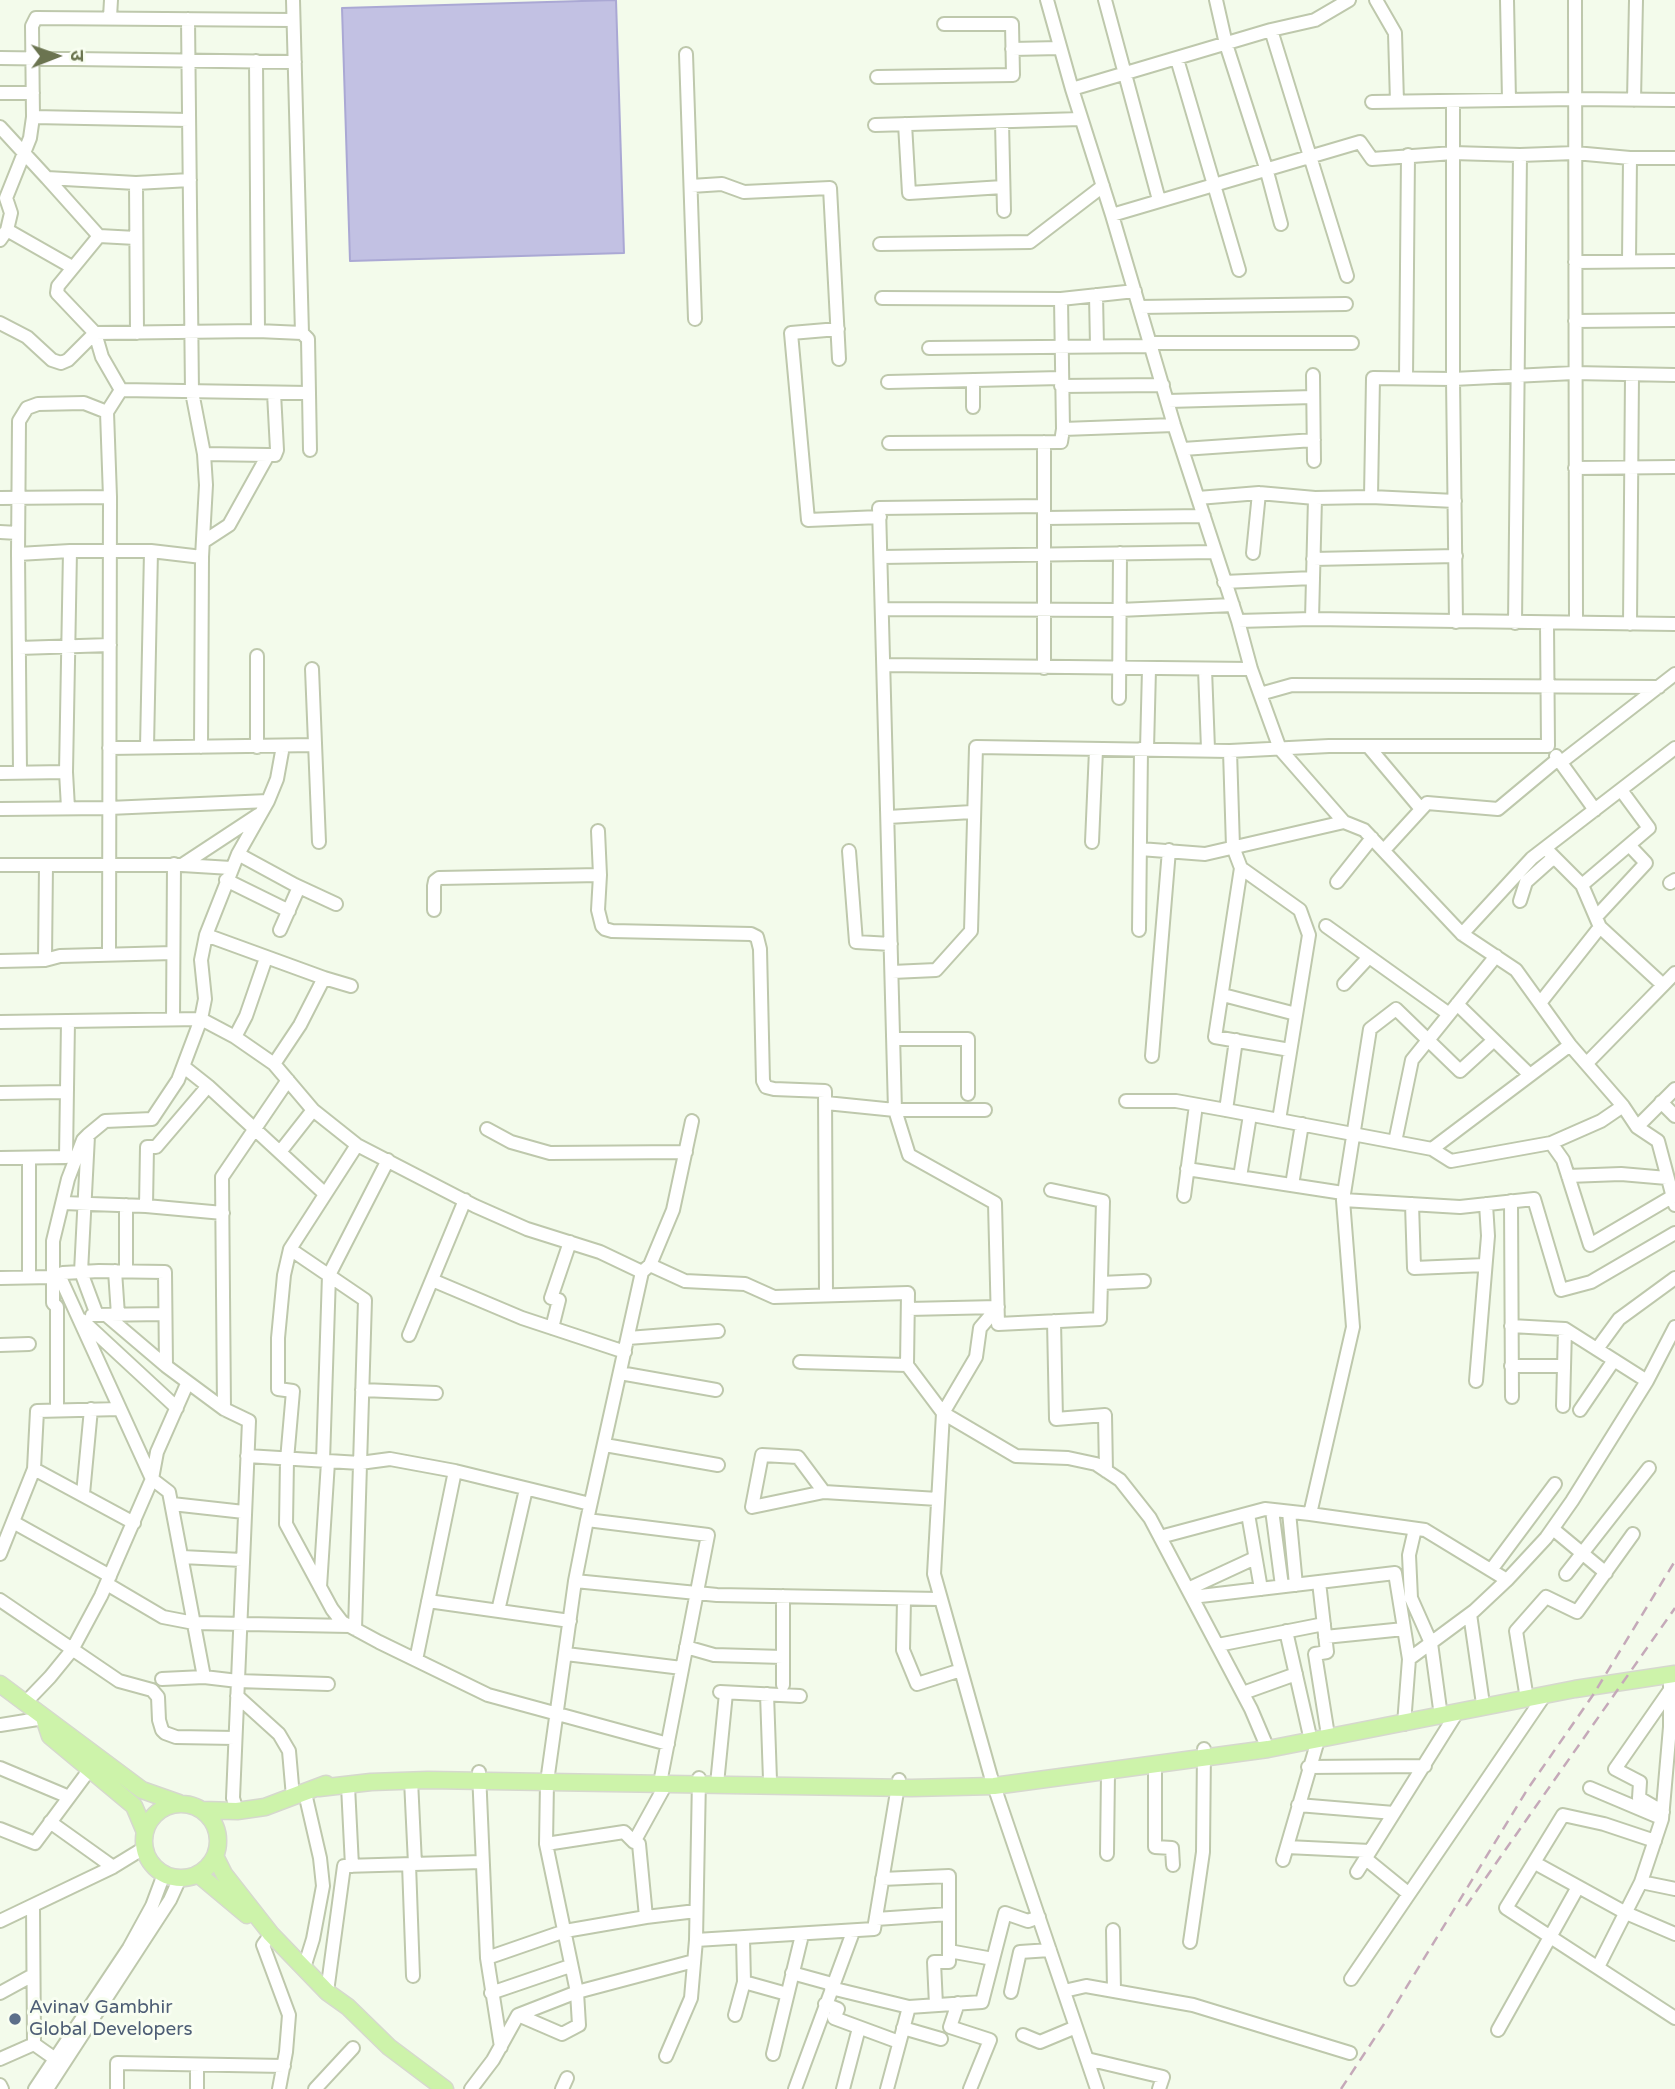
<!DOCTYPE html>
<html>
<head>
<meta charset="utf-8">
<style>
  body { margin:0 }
  #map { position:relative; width:1675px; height:2089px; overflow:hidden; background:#f3fbeb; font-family:"Varela Round","Noto Sans Devanagari",sans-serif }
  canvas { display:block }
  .north { position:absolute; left:21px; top:21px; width:70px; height:70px; -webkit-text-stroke:5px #f8fef1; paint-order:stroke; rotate:89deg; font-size:19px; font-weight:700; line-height:28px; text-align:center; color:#6b7450 }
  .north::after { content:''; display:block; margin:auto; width:24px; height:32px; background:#6b7450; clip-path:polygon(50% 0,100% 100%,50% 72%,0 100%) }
</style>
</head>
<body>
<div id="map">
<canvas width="1675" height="2089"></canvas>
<div class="north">उ</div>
</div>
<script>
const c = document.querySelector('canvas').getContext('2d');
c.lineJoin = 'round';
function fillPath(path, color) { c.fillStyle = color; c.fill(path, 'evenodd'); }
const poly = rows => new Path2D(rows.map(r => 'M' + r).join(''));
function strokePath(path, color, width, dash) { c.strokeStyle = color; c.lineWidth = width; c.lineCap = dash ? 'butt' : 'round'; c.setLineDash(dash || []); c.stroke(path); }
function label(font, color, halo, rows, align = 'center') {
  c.font = font + ' "Varela Round",sans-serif'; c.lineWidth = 6; c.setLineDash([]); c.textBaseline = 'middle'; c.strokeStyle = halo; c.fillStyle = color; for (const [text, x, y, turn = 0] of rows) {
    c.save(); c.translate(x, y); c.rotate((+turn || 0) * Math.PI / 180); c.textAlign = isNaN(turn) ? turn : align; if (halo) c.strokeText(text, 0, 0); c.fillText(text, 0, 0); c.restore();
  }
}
const water = poly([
  [616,0,624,253,350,261,342,8,616,0]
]);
fillPath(water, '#c2c1e3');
strokePath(water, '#aaa8d4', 2);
const minor = poly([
  [1047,0,1072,89,1112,215,1174,425,1238,621,1251,669,1280,749,1344,822,1364,830,1462,934,1516,970,1570,1045,1623,1106,1637,1127,1658,1141,1675,1205],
  [1105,0,1159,200],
  [1216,0,1226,44,1266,168,1281,224],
  [1376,0,1395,33,1397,102],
  [1507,0,1509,100],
  [1575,0,1576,623],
  [110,17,111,0],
  [188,19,192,392,204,454,206,485,202,557,201,747],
  [1271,30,1347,276],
  [1012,49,1060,48],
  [686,54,695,319],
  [0,58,295,62],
  [1177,59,1239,270],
  [256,61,258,331],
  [877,77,1013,75,1012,24,944,24],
  [1072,89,1271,30,1315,20,1349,0],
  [0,93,33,93],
  [1634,100,1636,0],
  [1453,101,1453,379,1456,622],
  [1372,102,1575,99,1675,100],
  [33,117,189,120],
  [1002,122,1004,211],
  [905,124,909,193,1003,187],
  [875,125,1081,119],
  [0,127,47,178],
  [691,186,722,184,744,192,830,188,839,359],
  [1112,215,1360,142,1372,159,1453,153,1520,155,1575,153,1630,158,1675,158],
  [7,230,72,267],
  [99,236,47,178,136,183],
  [136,238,99,236,58,286,57,293,95,333,258,331,302,333],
  [0,240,7,230,11,213,6,198,30,138,33,117,32,26,36,18,293,20],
  [880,244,1030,242,1103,186],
  [1629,261,1630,158],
  [1575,262,1675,261],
  [1096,295,1097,346],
  [882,298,1061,299,1135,291],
  [1139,307,1346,304],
  [1575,321,1675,320],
  [0,323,27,337,52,360,61,363,68,360,95,333,102,357,121,390],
  [838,329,791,333,808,520,880,517],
  [137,333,136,183,190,180],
  [1151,343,1352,343],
  [929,348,1152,346],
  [1313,375,1314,461],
  [1406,378,1408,155],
  [888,382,1061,378],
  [1061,386,1163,385],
  [309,393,310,450],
  [1168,401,1313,397],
  [973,407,973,380],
  [1063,429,1174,425],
  [1044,442,1044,668],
  [889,443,1061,442,1063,429,1061,299],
  [1183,449,1314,440],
  [268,455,275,455,277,450,274,393],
  [1575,468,1675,467],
  [1371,497,1373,378,1453,379,1574,373,1675,375],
  [0,498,110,497],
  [1198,498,1259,493,1315,498,1371,497,1455,501],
  [1044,506,879,508,895,1110,909,1155,995,1203,998,1324,1100,1319,1103,1201,1051,1190],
  [1045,518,1204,516],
  [0,532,18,533],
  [203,542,229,525,268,455,204,454],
  [70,551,18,554,19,421,27,408,38,404,84,403,107,412],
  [1253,553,1259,493],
  [18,554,20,772],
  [881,557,1215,552],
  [1313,559,1456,556],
  [1224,582,1313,578],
  [882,609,1119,610,1233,605],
  [1312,619,1315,498],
  [1238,621,1312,619,1675,624],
  [1515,623,1520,155],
  [1630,624,1632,375],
  [19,648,110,645],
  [884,665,1251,669],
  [312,669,319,842],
  [1205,669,1208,749],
  [1260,694,1292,685,1659,687],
  [1119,698,1120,553],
  [1368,746,1421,809],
  [147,747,151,551],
  [257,747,257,656],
  [109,748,315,745],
  [1147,749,1149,669],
  [1230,751,1233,847,1241,868,1215,1037,1290,1050],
  [1556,756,1595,810],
  [1560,763,1675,674],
  [66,772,68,808],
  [0,773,66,772,70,551,151,551,202,557],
  [0,809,109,808,268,801],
  [888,817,972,812],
  [598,831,600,875,598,910,602,926,605,929,612,931,751,934,757,937,760,949,763,1081,766,1087,774,1089,825,1091,826,1295],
  [1092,842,1096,750],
  [1140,849,1205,854,1344,822],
  [1384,850,1427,803,1498,809,1558,759],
  [849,851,856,942,891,944],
  [238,854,295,885,336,904],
  [0,865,182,865,258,815],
  [182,865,231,868],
  [1241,868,1300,910,1309,935,1279,1120],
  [226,880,289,911],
  [1337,882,1372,838],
  [1670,883,1675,880],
  [1582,885,1649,828,1621,790],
  [1520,901,1526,882,1554,857],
  [434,910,434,886,435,881,439,878,600,875],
  [1596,917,1646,863,1629,845],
  [1326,926,1449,1014],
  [1600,927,1663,985],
  [280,930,299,887],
  [1139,930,1141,749],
  [1462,934,1532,858,1675,748],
  [206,935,324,978,300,1025,274,1064],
  [109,954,110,497,107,412,121,390,309,393,308,339,302,333,293,0],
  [45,960,46,865],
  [0,961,45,960,60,956,173,953],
  [892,972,936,970,971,931,976,747,1230,751,1329,746,1548,746,1547,624],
  [324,978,351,986],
  [1344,984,1369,957],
  [1223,995,1296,1014],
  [1540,1003,1600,927,1582,885,1545,848],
  [1457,1004,1530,1075],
  [173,1019,174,864],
  [0,1022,201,1019,235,1037,274,1064,313,1110,357,1145,475,1206,527,1229,600,1252,642,1272,650,1265,685,1281,745,1284,774,1297,908,1293,907,1365,943,1413,1016,1456,1068,1458,1096,1464,1120,1480,1150,1518,1251,1709,1268,1749],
  [235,1037,246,1016,266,958],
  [894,1039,968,1039,968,1094],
  [1152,1056,1169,850],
  [1587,1063,1675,973],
  [184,1067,208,1086,324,1193],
  [0,1093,66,1092],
  [1126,1101,1176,1101,1226,1110,1432,1149,1451,1161,1551,1143,1601,1121,1623,1106],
  [1661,1102,1675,1116],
  [826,1103,895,1110,985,1110],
  [1226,1110,1236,1040],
  [1637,1127,1675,1089],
  [487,1129,511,1142,550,1153,686,1152],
  [88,1136,81,1272,97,1315],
  [1395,1142,1412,1060,1496,956],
  [1551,1143,1563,1160,1590,1245,1675,1195],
  [357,1145,290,1249,284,1275,278,1338,278,1389,293,1391,287,1460,286,1524,332,1609,342,1622,379,1642,488,1695,668,1744],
  [1432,1149,1570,1045],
  [280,1152,313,1110],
  [0,1158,66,1157,68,1021],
  [1187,1169,1343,1193],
  [1568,1176,1621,1174,1667,1178],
  [1240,1177,1250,1115],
  [1292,1185,1302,1124],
  [1184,1196,1196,1105],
  [1343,1200,1460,1207,1534,1199,1561,1290,1591,1282,1675,1233],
  [1511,1201,1512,1397],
  [63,1203,146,1206,223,1213],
  [1412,1204,1414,1268,1485,1265],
  [126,1205,126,1271],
  [146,1206,147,1147,156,1147,208,1086],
  [290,1249,365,1300,355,1629],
  [650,1265,673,1210,692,1121],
  [115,1271,118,1315],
  [59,1275,152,1479,169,1492,204,1677],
  [29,1277,29,1158],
  [0,1278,52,1277,63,1273,99,1271,165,1272,166,1366,224,1409,249,1421,233,1798,237,1811],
  [432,1280,522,1318,625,1352],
  [1101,1283,1144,1281],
  [998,1307,980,1328,976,1357,943,1413,934,1574,991,1777,1097,2089],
  [908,1309,998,1307],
  [92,1315,165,1314],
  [106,1315,166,1366],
  [82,1320,177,1408],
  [1054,1321,1056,1419,1105,1415,1106,1471],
  [1511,1326,1565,1329,1647,1381],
  [552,1328,559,1300,551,1298,570,1242],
  [409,1335,465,1200],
  [628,1338,718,1331],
  [0,1345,29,1344],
  [1597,1349,1619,1319,1675,1278],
  [800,1362,907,1365],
  [1511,1366,1564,1366],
  [620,1373,716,1390],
  [1476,1381,1488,1236,1486,1204],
  [362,1390,436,1393],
  [1563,1406,1565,1329],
  [224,1409,222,1177,288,1080],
  [57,1410,57,1307,53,1303,53,1241,68,1179,83,1140,88,1135,105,1121,152,1119,178,1080,201,1019,205,999,201,960,206,935,238,854,268,801,277,779,283,746],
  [1580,1410,1614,1360],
  [605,1445,718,1465],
  [247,1456,360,1463,390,1459,455,1471,590,1504],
  [323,1461,329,1275,388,1160],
  [34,1469,134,1523],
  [824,1492,798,1457,762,1455,752,1507,824,1492,938,1499],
  [83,1494,91,1409],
  [172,1504,244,1512],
  [1272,1510,1282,1586],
  [1289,1512,1296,1585],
  [1248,1514,1261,1589],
  [1310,1514,1353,1327,1343,1200,1370,1029,1396,1009,1460,1071,1494,1040],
  [587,1520,708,1535,660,1783],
  [13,1522,110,1576],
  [1415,1529,1409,1555,1411,1598,1431,1643,1440,1709],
  [1553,1529,1606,1573],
  [1160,1537,1265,1509,1310,1514,1425,1530,1507,1580],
  [0,1554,34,1469,37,1411,120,1409],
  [182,1557,242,1560],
  [1491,1570,1555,1484],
  [1566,1574,1649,1468],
  [575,1581,717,1595,939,1599],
  [1319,1582,1327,1652,1315,1654,1327,1729],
  [107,1584,163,1617,194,1623,350,1626],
  [320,1587,328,1462],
  [1188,1589,1255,1558],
  [783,1596,783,1685],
  [1192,1597,1395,1573,1409,1659],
  [904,1599,903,1650,917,1684,961,1670],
  [0,1600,119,1681,152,1690,158,1697,159,1720,162,1730,165,1733,176,1737,235,1738],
  [428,1601,570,1621],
  [498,1611,526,1489],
  [1470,1614,1483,1704],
  [1286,1631,1309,1732],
  [1325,1637,1404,1629],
  [1218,1645,1324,1624],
  [686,1647,714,1655,783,1657],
  [566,1654,682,1668],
  [416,1660,455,1471],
  [162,1679,204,1677,238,1681,328,1684],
  [720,1692,800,1696],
  [1243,1693,1296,1674],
  [767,1694,770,1780],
  [237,1696,279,1734,289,1751,293,1797],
  [1527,1699,1516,1631,1546,1597,1577,1612,1633,1534],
  [25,1703,50,1677,72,1650,101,1596,152,1479,157,1452,187,1384],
  [1404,1724,1409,1659,1474,1611,1507,1580,1546,1538,1572,1501,1647,1381,1675,1327],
  [0,1725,44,1718],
  [1155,1765,1155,1847,1172,1848,1173,1865],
  [1308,1767,1425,1766],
  [0,1768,69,1797],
  [479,1772,487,1958,501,2047],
  [411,1780,415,1864],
  [717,1784,726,1693],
  [348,1786,352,1866],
  [1590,1788,1661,1818],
  [1298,1805,1394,1813],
  [1663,1812,1639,1798,1640,1782,1615,1769,1670,1690],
  [50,1822,113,1867],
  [0,1829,35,1843,90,1769],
  [1655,1841,1604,1824,1563,1815,1506,1908,1675,2018],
  [546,1844,624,1832,634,1842],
  [1287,1847,1370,1851],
  [1107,1854,1108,1772],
  [1366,1859,1409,1894],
  [1283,1860,1318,1740],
  [1535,1863,1626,1913,1675,1934],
  [409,1864,413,1976],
  [1357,1872,1456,1714],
  [882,1879,949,1876,949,1962,934,1962,936,2005],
  [1641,1882,1675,1889],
  [33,1906,34,2044,61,2063],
  [646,1917,639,1844,634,1842,666,1784],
  [876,1919,949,1914],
  [0,1921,113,1867,144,1848],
  [1113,1930,1114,1991],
  [271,1934,263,1945,289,2015,286,2052,279,2089],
  [696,1940,874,1929,899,1780],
  [1190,1942,1203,1852,1204,1749],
  [949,1951,993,1959],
  [487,1958,565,1931,646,1917,696,1911],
  [1598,1967,1641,1882,1662,1819,1670,1727,1670,1675],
  [304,1968,313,1939,323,1886,320,1858,305,1793],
  [792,1973,832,1984],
  [1351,1979,1544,1696],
  [744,1982,787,1994],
  [831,1988,909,2007,982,2002,1005,1913,1028,1921,1039,1917],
  [1064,1991,1086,1986,1193,2005,1350,2053],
  [327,1992,344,1866,482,1862],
  [1011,1992,1020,1952,1050,1950],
  [0,1993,33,1975],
  [491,1993,570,1966],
  [958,2003,950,2027,990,2040,970,2089],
  [825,2004,838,2009,834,2018,899,2042],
  [518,2015,562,2034,579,2025,577,1992,546,1844,547,1782,575,1581,587,1520,642,1272],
  [735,2015,744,1982,743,1938],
  [903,2028,941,2039],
  [1498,2030,1578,1887],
  [1023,2035,1040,2042,1076,2027],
  [773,2054,802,1935],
  [666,2056,691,1998,696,1940,699,1778],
  [0,2059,34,2044],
  [1087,2059,1163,2077,1159,2089],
  [0,2085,2,2089],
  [35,2089,129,1948,152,1906,164,1874],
  [47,2089,170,1900,180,1878],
  [117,2089,117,2063,284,2066],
  [197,2089,197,2065],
  [315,2089,353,2048],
  [471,2089,493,2060,518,2015,577,1992,694,1961],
  [562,2089,567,2078],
  [795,2089,853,1932],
  [843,2089,859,2028],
  [887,2089,909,2007]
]);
const major = poly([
  [0,1684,142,1790,179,1803],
  [45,1721,50,1736,134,1806,145,1832],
  [319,1788,371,1782,428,1780,911,1788,994,1786,1268,1749,1575,1689,1675,1674],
  '144 1841a37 37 0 1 1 74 0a37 37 0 1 1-74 0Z',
  [201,1810,237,1811,265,1807,326,1784],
  [215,1856,224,1874,271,1934,327,1992,348,2007,389,2047,445,2089],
  [198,1874,247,1915]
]);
strokePath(minor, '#bec8ac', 16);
strokePath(major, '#d6d8ce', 19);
strokePath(minor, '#fff', 12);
strokePath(major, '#cdf3aa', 16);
strokePath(poly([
  [1466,1906,1675,1608],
  [1341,2089,1384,2024,1527,1790,1593,1695,1675,1561]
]), '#c5a9b9', 2.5, [10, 7]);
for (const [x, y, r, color] of [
  [15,2019,7,"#5c6f8a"]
]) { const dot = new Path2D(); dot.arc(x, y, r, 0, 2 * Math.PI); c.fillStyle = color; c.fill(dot); strokePath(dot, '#f8fef1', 2.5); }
label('19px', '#4e5e75', '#f8fef1', [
  ["Avinav Gambhir",29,2008],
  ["Global Developers",29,2030]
], 'left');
</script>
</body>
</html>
